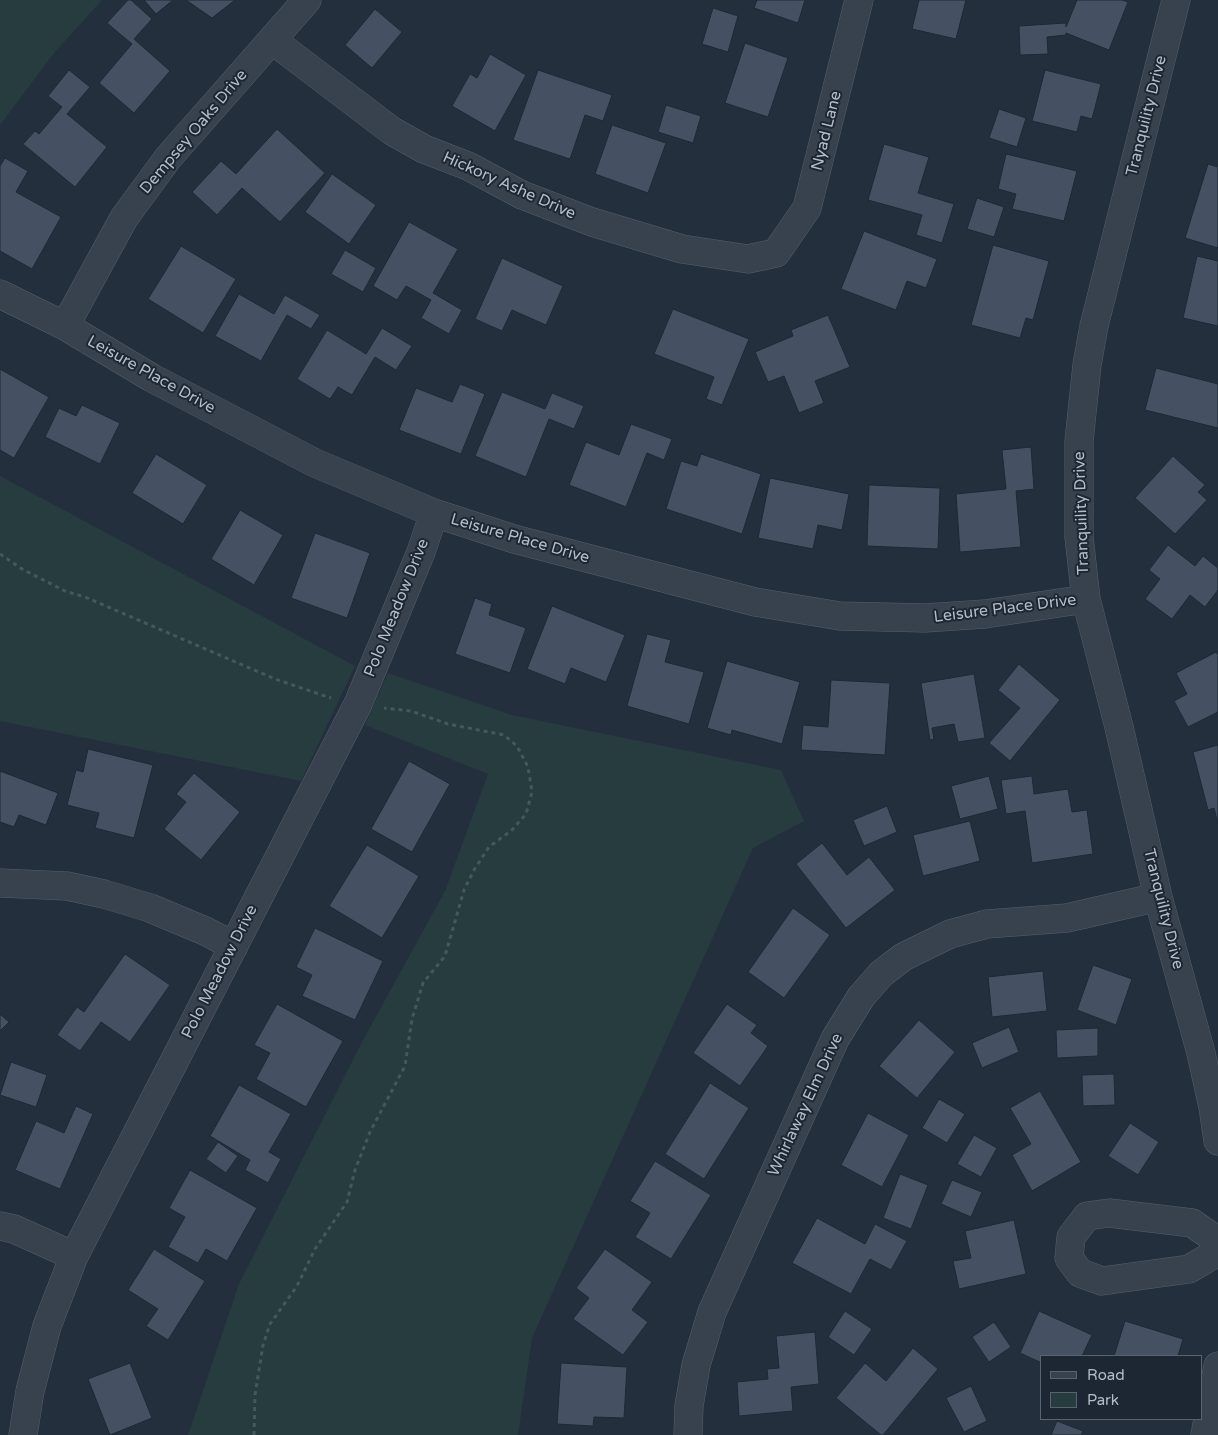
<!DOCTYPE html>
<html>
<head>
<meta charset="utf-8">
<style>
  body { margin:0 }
  #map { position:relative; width:1218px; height:1435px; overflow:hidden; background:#242f3e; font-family:"Varela Round",sans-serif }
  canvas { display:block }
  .legend { position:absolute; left:1040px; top:1355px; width:162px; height:65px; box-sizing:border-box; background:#1d2633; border:1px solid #59626f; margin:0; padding:6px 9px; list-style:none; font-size:15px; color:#b4bcc9 }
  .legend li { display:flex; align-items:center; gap:10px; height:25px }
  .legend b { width:25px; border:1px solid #59626f }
</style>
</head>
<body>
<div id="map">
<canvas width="1218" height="1435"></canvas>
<ul class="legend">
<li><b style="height:6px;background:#38414e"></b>Road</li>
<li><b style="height:14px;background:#263c3f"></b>Park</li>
</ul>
</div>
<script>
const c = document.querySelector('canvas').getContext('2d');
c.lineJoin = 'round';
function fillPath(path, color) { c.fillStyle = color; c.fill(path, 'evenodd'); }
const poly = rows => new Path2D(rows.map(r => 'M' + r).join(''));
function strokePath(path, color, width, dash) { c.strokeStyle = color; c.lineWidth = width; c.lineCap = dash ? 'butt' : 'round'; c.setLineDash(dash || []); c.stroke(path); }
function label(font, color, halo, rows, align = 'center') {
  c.font = font + ' "Varela Round",sans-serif'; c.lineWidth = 4; c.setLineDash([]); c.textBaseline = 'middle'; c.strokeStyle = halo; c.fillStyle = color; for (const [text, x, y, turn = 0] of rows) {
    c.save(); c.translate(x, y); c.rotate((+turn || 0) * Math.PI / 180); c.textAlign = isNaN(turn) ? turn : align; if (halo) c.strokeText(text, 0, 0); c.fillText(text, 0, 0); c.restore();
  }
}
fillPath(poly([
  [0,0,102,0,54,53,0,125],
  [0,476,355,666,301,781,0,721],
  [388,673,512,715,781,770,804,821,753,848,532,1338,518,1435,188,1435,239,1284,362,1042,445,891,488,774,365,725]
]), '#263c3f');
const building = poly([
  [128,0,131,0,152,19,134,39,170,71,134,113,99,83,132,44,107,23,128,0],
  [144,0,173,0,156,14,144,0],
  [186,0,235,0,212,18,186,0],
  [757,0,805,0,798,23,754,8,757,0],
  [919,0,966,0,956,39,912,29,919,0],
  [1077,0,1122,0,1128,2,1109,50,1066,33,1066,35,1047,37,1048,54,1020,55,1019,26,1066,23,1066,27,1077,0],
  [713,8,738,16,728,52,702,44,713,8],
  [375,9,402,32,372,68,345,45,375,9],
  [745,43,788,58,768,117,725,103,745,43],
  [490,54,526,75,495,131,452,106,470,74,477,78,490,54],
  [69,70,90,87,67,114,107,147,75,187,23,144,35,131,39,134,62,107,48,96,69,70],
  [538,70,612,95,603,121,585,115,570,159,513,140,538,70],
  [1045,70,1101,84,1092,119,1081,116,1077,132,1032,121,1045,70],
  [666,105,701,116,693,143,658,132,666,105],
  [999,109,1026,118,1017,147,989,138,999,109],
  [612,125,666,143,648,193,595,174,612,125],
  [277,129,325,173,280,222,242,188,217,215,192,192,221,161,236,174,277,129],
  [884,144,929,157,918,193,954,204,942,243,916,235,922,215,868,200,884,144],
  [1006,154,1077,171,1064,221,1012,209,1016,194,998,189,1006,154],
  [5,158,28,171,16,192,61,217,32,269,0,251,0,166,5,158],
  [1208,164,1218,167,1218,248,1185,238,1208,164],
  [332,174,376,205,349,244,305,212,332,174],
  [977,198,1004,207,994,237,967,229,977,198],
  [409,222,458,249,433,293,462,310,449,334,421,318,431,300,406,286,397,300,373,286,409,222],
  [864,231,937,259,926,288,907,281,896,310,841,289,864,231],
  [993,245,1049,261,1033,320,1026,318,1020,338,971,325,993,245],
  [181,246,236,279,203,333,148,299,181,246],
  [345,250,376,268,363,292,331,274,345,250],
  [1197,256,1218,261,1218,326,1183,318,1197,256],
  [502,258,563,286,546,325,512,310,502,331,475,319,502,258],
  [239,294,274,314,285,295,320,315,311,329,287,315,261,361,215,336,239,294],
  [673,309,749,339,722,405,706,399,714,377,654,354,673,309],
  [828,315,850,367,815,381,824,403,799,413,784,376,768,382,755,352,793,336,791,330,828,315],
  [382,328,412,346,396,370,375,357,352,395,338,387,330,399,297,379,327,330,366,354,382,328],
  [1156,368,1218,384,1218,428,1145,410,1156,368],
  [0,369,49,397,14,458,0,450,0,369],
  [460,384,485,394,461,454,399,430,416,388,452,402,460,384],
  [502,392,545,409,552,393,584,406,574,429,549,419,526,477,475,456,502,392],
  [82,405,120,423,100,464,45,437,59,408,76,416,82,405],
  [631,424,672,439,664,460,647,453,626,507,569,485,586,442,619,455,631,424],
  [1031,447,1034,489,1016,491,1021,547,960,552,956,494,1006,489,1002,450,1031,447],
  [156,454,207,485,183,524,132,493,156,454],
  [701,454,761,474,742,534,666,509,681,461,697,466,701,454],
  [1173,456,1205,485,1198,492,1207,500,1175,534,1135,498,1173,456],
  [770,478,849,494,842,530,818,525,813,549,758,538,770,478],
  [869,485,940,488,938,549,867,546,869,485],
  [240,510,283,535,254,585,211,559,240,510],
  [315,533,370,553,347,618,291,598,315,533],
  [1168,545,1195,566,1203,556,1218,568,1218,590,1205,607,1190,595,1172,619,1145,599,1160,579,1149,570,1168,545],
  [475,598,492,604,489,615,526,628,510,673,455,654,475,598],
  [552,606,625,635,606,682,571,668,565,684,527,669,552,606],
  [647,634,671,640,665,662,704,672,689,724,627,706,647,634],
  [1216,652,1218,655,1218,712,1188,727,1174,701,1187,694,1176,673,1216,652],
  [727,661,800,682,782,744,732,730,731,735,707,728,727,661],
  [1019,664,1060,700,1010,761,989,743,1020,708,998,690,1019,664],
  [974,674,985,738,958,742,954,724,932,728,934,739,930,740,921,683,974,674],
  [831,680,890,683,885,755,801,750,803,725,828,727,831,680],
  [1218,745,1218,824,1214,808,1208,810,1193,752,1218,745],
  [88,749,153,765,134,838,95,828,99,813,67,805,76,770,83,772,88,749],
  [409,761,450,784,412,852,371,829,409,761],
  [0,771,58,793,46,825,19,815,14,827,0,822,0,771],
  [194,773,240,812,201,860,164,829,186,802,176,794,194,773],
  [989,776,998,809,960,819,951,786,989,776],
  [1032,776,1034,794,1068,789,1072,812,1087,810,1093,854,1032,863,1025,811,1006,814,1001,780,1032,776],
  [887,806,897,832,864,846,853,820,887,806],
  [970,821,980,861,923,876,913,835,970,821],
  [822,843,847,875,869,857,895,890,846,928,796,864,822,843],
  [367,845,419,876,382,938,329,906,367,845],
  [793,908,830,935,784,998,748,972,793,908],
  [315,928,383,961,355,1020,302,996,312,975,296,967,315,928],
  [125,954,170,985,130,1042,101,1022,80,1051,57,1035,77,1007,84,1012,125,954],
  [1093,965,1132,979,1116,1025,1077,1010,1093,965],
  [1043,971,1047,1011,992,1017,988,977,1043,971],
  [277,1004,343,1041,306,1107,256,1079,270,1053,254,1045,277,1004],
  [727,1004,757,1025,751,1033,768,1046,740,1086,693,1053,727,1004],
  [0,1014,9,1022,0,1031,0,1014],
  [919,1020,955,1052,917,1098,879,1066,919,1020],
  [1009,1027,1019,1052,982,1068,972,1043,1009,1027],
  [1098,1028,1098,1056,1057,1058,1056,1030,1098,1028],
  [11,1062,47,1075,36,1107,0,1095,11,1062],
  [1114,1074,1115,1105,1083,1106,1082,1075,1114,1074],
  [710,1083,749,1108,704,1179,665,1154,710,1083],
  [239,1085,291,1114,269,1152,281,1159,268,1183,245,1170,250,1160,210,1136,239,1085],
  [1040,1091,1081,1162,1032,1191,1012,1155,1031,1144,1010,1108,1040,1091],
  [939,1099,965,1114,947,1143,922,1128,939,1099],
  [76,1106,93,1114,60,1189,15,1170,36,1121,64,1133,76,1106],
  [868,1113,909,1135,882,1187,841,1165,868,1113],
  [1130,1123,1159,1142,1138,1175,1108,1156,1130,1123],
  [974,1135,997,1148,981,1177,957,1164,974,1135],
  [218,1142,238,1156,226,1173,206,1159,218,1142],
  [655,1161,711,1195,671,1259,635,1237,650,1213,630,1201,655,1161],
  [190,1170,257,1208,227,1261,206,1249,198,1263,168,1247,185,1217,169,1208,190,1170],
  [900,1174,928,1185,911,1229,883,1218,900,1174],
  [952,1180,982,1192,971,1217,941,1204,952,1180],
  [817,1218,865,1244,875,1224,907,1241,891,1270,870,1259,851,1294,792,1263,817,1218],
  [1014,1220,1026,1274,959,1289,953,1261,971,1258,965,1231,1014,1220],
  [154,1249,205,1281,168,1340,146,1326,158,1309,128,1290,154,1249],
  [605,1249,652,1282,632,1310,648,1322,623,1355,573,1319,589,1298,576,1288,605,1249],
  [845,1311,872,1329,854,1355,828,1337,845,1311],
  [1039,1311,1092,1335,1082,1356,1042,1356,1042,1363,1020,1353,1039,1311],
  [1125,1321,1183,1339,1178,1356,1114,1356,1125,1321],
  [994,1322,1011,1347,989,1362,972,1337,994,1322],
  [815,1332,819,1384,791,1387,793,1411,739,1416,737,1382,768,1379,767,1369,779,1368,776,1336,815,1332],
  [913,1348,938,1369,883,1435,881,1435,836,1398,865,1363,886,1381,913,1348],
  [130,1363,152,1418,110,1435,88,1379,130,1363],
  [561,1363,627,1367,624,1418,594,1417,593,1426,557,1424,561,1363],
  [971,1386,987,1421,964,1432,946,1398,971,1386],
  [1057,1421,1083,1431,1081,1435,1051,1435,1057,1421]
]);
fillPath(building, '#455162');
strokePath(building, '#1f2835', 1);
const minor = poly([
  [1176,0,1094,326,1087,365,1079,441,1079,537,1086,599,1119,727,1158,897,1201,1053,1213,1107,1218,1141],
  [272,40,392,131,424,149,468,166,522,195,592,222,682,249,748,259,776,253,807,208,859,0],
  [0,294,65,326,152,378,315,463,434,513,514,539,755,602,840,616,925,618,985,614,1086,599],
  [65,326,124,218,168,158,307,0],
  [0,883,67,886,104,894,150,908,205,931,234,946],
  [0,1226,14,1229,74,1256],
  [1218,1241,1192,1223,1109,1213,1087,1216,1071,1237,1069,1258,1080,1273,1102,1281,1189,1269,1218,1252],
  [23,1435,30,1391,47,1326,74,1256,358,704,421,552,434,513],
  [688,1435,689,1406,696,1365,712,1312,835,1039,861,997,881,974,903,957,950,934,987,924,1067,918,1158,897],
  [1205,1435,1218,1366]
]);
strokePath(minor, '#565f6c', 29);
strokePath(poly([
  [0,554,22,569,65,591,85,597,275,679,331,698],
  [254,1435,255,1395,263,1345,270,1324,297,1286,315,1249,347,1202,355,1170,370,1132,405,1066,412,1019,423,983,445,956,464,890,474,870,489,847,512,830,526,814,532,792,528,767,517,746,504,735,448,724,411,711,384,708]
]), '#44595c', 3, [4, 4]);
strokePath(minor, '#38414e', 28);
label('16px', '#b4bcc9', '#1d2633', [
  ["Tranquility Drive",1147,116,-76],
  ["Nyad Lane",827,131,-76],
  ["Dempsey Oaks Drive",194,132,-50],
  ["Hickory Ashe Drive",509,186,24],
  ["Leisure Place Drive",151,375,29],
  ["Tranquility Drive",1082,513,-92],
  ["Leisure Place Drive",520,539,16],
  ["Polo Meadow Drive",397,608,-68],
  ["Leisure Place Drive",1005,609,-7],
  ["Tranquility Drive",1163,909,76],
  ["Polo Meadow Drive",220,972,-63],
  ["Whirlaway Elm Drive",806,1105,-65]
]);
</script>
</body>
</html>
